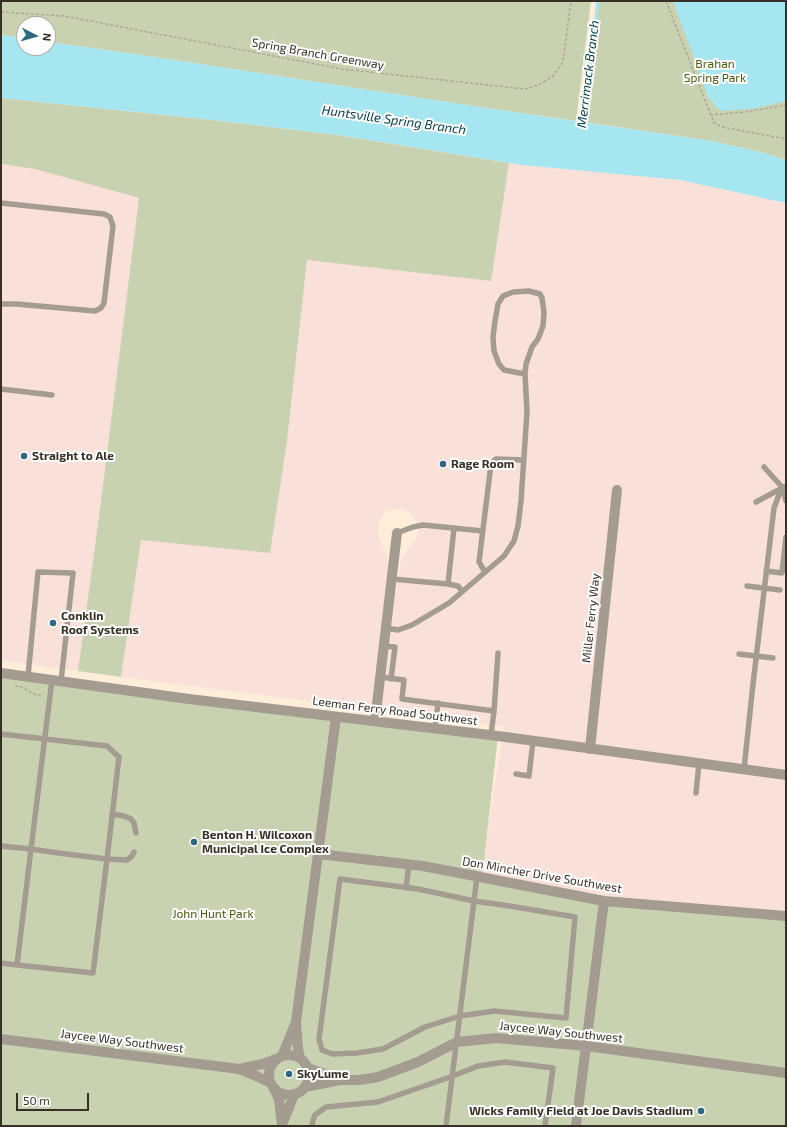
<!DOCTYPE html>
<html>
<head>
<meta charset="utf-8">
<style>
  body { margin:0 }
  #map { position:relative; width:787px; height:1127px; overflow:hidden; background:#feedd9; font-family:"Exo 2",sans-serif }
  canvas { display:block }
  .frame { position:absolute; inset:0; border:2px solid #383026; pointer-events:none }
  .north { position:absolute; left:16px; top:16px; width:40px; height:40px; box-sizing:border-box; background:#fdfdfd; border:1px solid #aeaba7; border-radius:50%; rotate:96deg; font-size:11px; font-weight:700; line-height:16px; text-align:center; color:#383026 }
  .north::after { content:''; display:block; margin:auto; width:14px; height:18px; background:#2c6980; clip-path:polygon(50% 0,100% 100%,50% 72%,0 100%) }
  .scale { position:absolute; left:16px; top:1093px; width:73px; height:18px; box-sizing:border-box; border:2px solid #383026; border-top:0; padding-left:5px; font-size:12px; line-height:14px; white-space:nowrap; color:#383026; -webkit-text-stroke:3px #fdfdfd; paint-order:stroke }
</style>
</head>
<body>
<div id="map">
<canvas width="787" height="1127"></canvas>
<div class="frame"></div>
<div class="north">N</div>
<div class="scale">50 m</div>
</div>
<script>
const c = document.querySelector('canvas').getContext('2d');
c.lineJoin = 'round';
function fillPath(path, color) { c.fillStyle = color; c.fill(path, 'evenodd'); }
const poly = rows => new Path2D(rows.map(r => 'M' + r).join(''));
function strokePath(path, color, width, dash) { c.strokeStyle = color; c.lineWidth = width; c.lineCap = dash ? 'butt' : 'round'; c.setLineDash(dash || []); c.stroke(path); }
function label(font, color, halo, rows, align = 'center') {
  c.font = font + ' "Exo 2",sans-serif'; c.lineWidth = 4; c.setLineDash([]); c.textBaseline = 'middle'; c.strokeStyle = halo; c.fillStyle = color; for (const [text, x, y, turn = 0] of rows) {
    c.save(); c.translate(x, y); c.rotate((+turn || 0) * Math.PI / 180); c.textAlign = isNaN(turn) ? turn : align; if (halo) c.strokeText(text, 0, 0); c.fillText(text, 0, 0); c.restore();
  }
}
fillPath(poly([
  [509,163,522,165,680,180,786,203,786,916,604,901,481,878,504,726,121,677,141,540,287,441,307,260,490,280],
  [402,508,411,512,418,524,419,530,417,538,402,558,400,565,397,591,386,590,388,566,387,556,378,536,378,529,379,522,383,515,388,511,394,509],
  [1,164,35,169,139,198,100,509,78,671,1,660]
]), '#f9e0d9');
fillPath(poly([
  [1,1,591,1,576,121,486,108,135,54,48,42,48,24,24,24,24,38,1,35],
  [598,1,786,1,786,160,764,153,712,141,583,122],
  [1,98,213,120,338,135,509,163,491,281,307,260,287,441,270,553,141,540,121,677,78,671,100,509,139,198,35,169,1,164],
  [1,673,498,736,482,878,604,901,786,916,786,1126,1,1126]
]), '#c8d2b1');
fillPath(poly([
  [673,1,786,1,786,101,757,108,720,111,708,97],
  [1,35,24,38,24,48,48,48,48,42,135,54,486,108,712,141,764,153,786,160,786,203,680,180,522,165,338,135,213,120,1,98]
]), '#a5e6f0');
strokePath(poly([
  [583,124,598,1]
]), '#a5e6f0', 3);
strokePath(poly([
  [666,1,714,123,722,127,786,139],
  [1,12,64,16,342,69,525,89,538,85,552,77,563,62,571,1],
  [710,115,745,112,786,105],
  [15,686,19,686,36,695,43,695]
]), '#b2a595', 1.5, [3, 2]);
strokePath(poly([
  [1,203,104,214,110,217,113,226,104,303,101,308,95,311,16,304,1,304],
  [1,389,52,395],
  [764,467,782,487,786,501],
  [756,502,786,486],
  [397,533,413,527,423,525,483,531],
  [766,571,782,573,786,537],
  [485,572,479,562,491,464,496,459,523,460],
  [392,579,448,584,454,528],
  [448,584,458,586,462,591],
  [747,586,780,590],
  [386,628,398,630,412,625,449,603,504,556,514,541,518,526,521,501,527,412,525,374,526,364,532,347,538,339,543,326,544,312,542,298,540,294,529,291,513,292,503,296,498,304,495,321,493,337,494,351,499,364,504,370,525,374],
  [384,646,395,647,391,679],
  [739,654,773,658],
  [28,676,38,572,73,573,61,681],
  [380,677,404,680,402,699,494,711],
  [435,728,438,703],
  [1,734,107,746,119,757,107,859,127,860,132,856,134,852],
  [491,735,494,711,498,653],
  [744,769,753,684,774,508,782,487],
  [516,774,529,776,533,741],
  [696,793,699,763],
  [112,814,124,816,131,819,134,823,136,833],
  [1,846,31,849,58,853,83,856,107,859,93,973,17,965,31,849,50,696,52,679],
  [340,879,418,889,474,901,510,906,575,917,566,1018,494,1011,460,1016,425,1027,383,1049,357,1053,332,1054,322,1050,319,1039,340,879],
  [406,888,409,865],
  [1,963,17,965],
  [312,1126,313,1120,315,1115,326,1107,378,1102,453,1076,478,1066,505,1062,553,1068,545,1126],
  [446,1126,477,877]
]), '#a49c91', 5.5);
strokePath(poly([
  [375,721,397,533],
  [590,749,617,490],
  [318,854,423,866,604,901,786,916],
  [296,1024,298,1048,300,1058],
  [1,1039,239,1069,254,1075,271,1083],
  '269 1075a20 20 0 1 1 40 0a20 20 0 1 1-40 0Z',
  [282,1056,296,1022,336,717],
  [308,1068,340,1080],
  [239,1069,263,1064,276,1059],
  [305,1087,340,1080,359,1080,378,1077,418,1062,457,1042,496,1038,586,1046,786,1073],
  [274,1089,279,1099,282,1126],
  [283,1122,294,1095],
  [576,1126,604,901]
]), '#a49c91', 10);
strokePath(poly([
  [1,673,189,699,498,736,786,775]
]), '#a49c91', 10);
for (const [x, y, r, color] of [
  [24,456,4,"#2c6980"],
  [443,464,4,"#2c6980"],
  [53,623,4,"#2c6980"],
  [194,842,4,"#2c6980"],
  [289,1074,4,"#2c6980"],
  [701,1111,4,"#2c6980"]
]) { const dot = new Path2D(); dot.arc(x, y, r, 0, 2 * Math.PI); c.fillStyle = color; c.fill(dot); strokePath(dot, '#fdfdfd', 1.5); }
label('12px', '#383026', '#fdfdfd', [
  ["Spring Branch Greenway",318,54,10],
  ["Miller Ferry Way",591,618,-84],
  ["Leeman Ferry Road Southwest",395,711,7],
  ["Don Mincher Drive Southwest",542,875,10],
  ["Jaycee Way Southwest",561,1032,6],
  ["Jaycee Way Southwest",122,1041,7]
]);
label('12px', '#4b5a0f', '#fdfdfd', [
  ["Brahan",715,64],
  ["Spring Park",715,78],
  ["John Hunt Park",213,914]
]);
label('bold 12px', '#383026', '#fdfdfd', [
  ["Straight to Ale",32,456],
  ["Rage Room",451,464],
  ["Conklin",61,616],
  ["Roof Systems",61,630],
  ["Benton H. Wilcoxon",202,835],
  ["Municipal Ice Complex",202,849],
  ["SkyLume",297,1074],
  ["Wicks Family Field at Joe Davis Stadium",693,1111,"right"]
], 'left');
label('italic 13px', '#003e46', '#fdfdfd', [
  ["Merrimack Branch",588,74,-83],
  ["Huntsville Spring Branch",394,120,8]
]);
</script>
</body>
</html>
